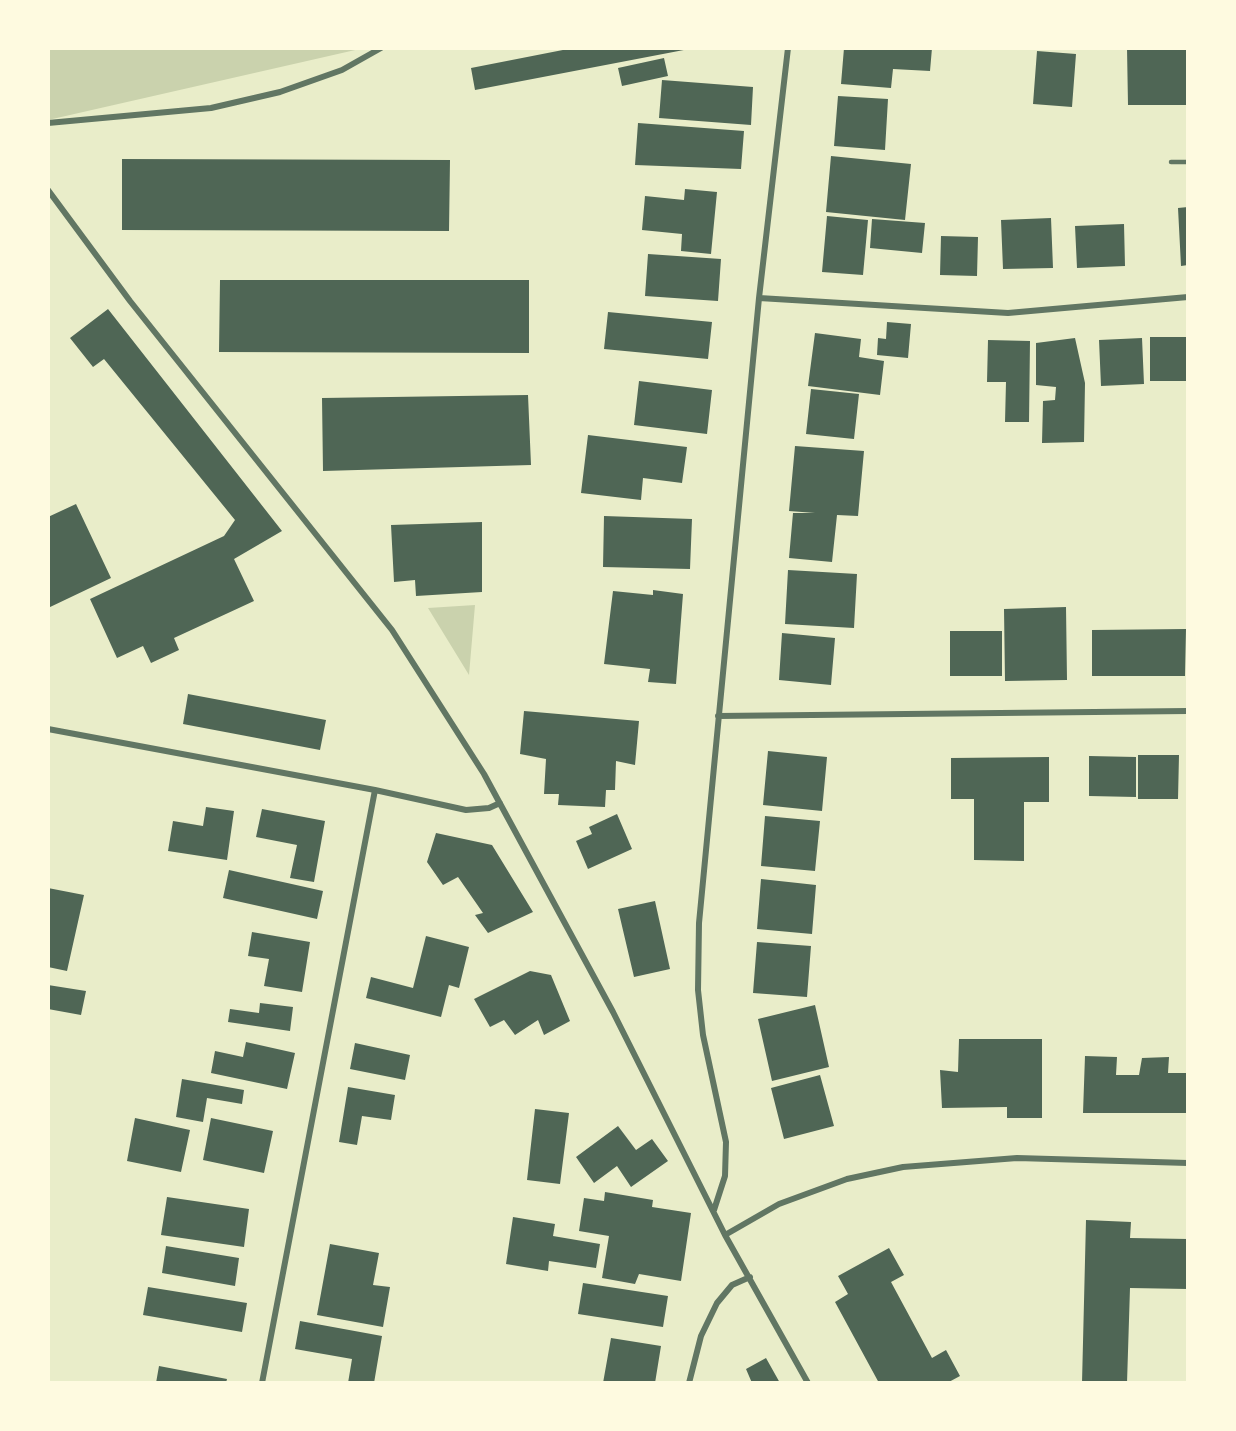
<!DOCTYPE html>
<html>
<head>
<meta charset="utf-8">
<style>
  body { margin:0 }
  #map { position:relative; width:1236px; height:1431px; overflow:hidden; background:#e9edc9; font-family:"Titillium Web",sans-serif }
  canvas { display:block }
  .frame { position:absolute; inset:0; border:50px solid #fefae0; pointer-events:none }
</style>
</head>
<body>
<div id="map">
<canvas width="1236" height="1431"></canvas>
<div class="frame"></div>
</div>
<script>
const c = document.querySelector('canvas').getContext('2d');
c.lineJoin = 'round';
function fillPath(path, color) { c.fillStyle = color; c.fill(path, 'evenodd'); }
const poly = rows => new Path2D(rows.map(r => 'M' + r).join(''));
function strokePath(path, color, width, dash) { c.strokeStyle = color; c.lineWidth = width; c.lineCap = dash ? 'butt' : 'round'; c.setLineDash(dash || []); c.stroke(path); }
fillPath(poly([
  [48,48,364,48,48,120],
  [475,605,469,675,428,608]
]), '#cad2ad');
fillPath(poly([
  [573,48,689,48,689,49,475,90,471,68],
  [844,48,932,48,930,71,893,69,891,88,841,84],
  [1127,48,1188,48,1188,105,1128,105],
  [1037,51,1076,54,1072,107,1033,104],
  [664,58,668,76,622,86,618,68],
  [662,80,753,87,751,125,659,118],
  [838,96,888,99,885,150,834,146],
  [638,123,744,131,741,169,635,165],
  [831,156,911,164,905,220,826,212],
  [122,159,450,160,449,231,122,230],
  [685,189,717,192,711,254,681,251,682,234,642,230,645,196,684,200],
  [1188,207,1188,265,1181,266,1178,208],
  [827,216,868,220,863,275,822,272],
  [1051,218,1053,268,1003,269,1001,220],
  [872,219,925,223,922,253,870,248],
  [1124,224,1125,266,1077,268,1075,226],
  [941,236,978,237,977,276,940,275],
  [648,254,721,259,718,301,645,296],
  [220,280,529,280,529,353,219,352],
  [108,309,282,531,234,559,254,601,174,638,179,650,151,663,143,646,117,658,90,599,224,536,235,520,104,359,93,367,70,338],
  [608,312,712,322,708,359,604,349],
  [887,322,911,324,908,358,877,355,878,338,886,339],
  [815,333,861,339,859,357,884,361,880,395,808,386],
  [1150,337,1188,337,1188,381,1150,381],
  [1075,338,1085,383,1084,442,1042,443,1043,401,1055,400,1056,387,1036,385,1036,343],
  [1142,338,1144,384,1101,386,1099,340],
  [988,340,1030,341,1029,422,1005,422,1006,382,987,382],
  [639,381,712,390,707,434,634,425],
  [811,389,859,394,854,439,806,434],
  [528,395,531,465,323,471,322,398],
  [588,435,687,447,682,483,643,478,641,500,581,493],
  [795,446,864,451,858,516,837,515,832,562,789,558,793,513,815,513,789,511],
  [76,504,111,578,48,608,48,517],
  [604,516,692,519,690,569,603,567],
  [482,522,482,592,416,596,415,580,394,582,391,525],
  [788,570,857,574,854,628,785,624],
  [653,590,683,594,676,684,648,682,650,669,604,664,613,591,653,595],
  [1066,607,1067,680,1005,681,1004,609],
  [1186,629,1185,676,1092,676,1092,630],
  [950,631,1002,631,1002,676,950,676],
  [782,633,835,638,831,685,779,680],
  [188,694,326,720,320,750,183,724],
  [524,711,639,721,635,765,616,761,615,790,606,790,605,807,558,805,559,794,544,794,546,759,520,754],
  [768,751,827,757,822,811,763,805],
  [1138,755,1179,755,1178,799,1138,799],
  [1089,756,1136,757,1136,797,1089,796],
  [1049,757,1049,802,1024,802,1024,861,974,860,974,799,951,799,951,758],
  [206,807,234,811,227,860,168,851,173,821,203,826],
  [262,809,325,821,314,882,290,878,297,845,256,837],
  [617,814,632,849,588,869,576,841,592,834,589,827],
  [765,816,820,821,815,871,761,866],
  [436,833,492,845,533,912,488,933,475,915,483,913,458,877,443,885,427,862],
  [229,870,323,891,317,919,223,898],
  [761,879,816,885,812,934,757,929],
  [48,888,84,895,67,971,48,967],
  [655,901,670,969,634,977,618,909],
  [252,932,310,942,302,992,264,986,269,959,248,956],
  [426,936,469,947,459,988,449,985,441,1017,366,998,371,977,413,988],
  [757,942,811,946,807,997,753,993],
  [530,971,551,975,570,1021,544,1035,538,1020,515,1035,504,1020,490,1027,474,999],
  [48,985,86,991,81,1015,48,1009],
  [260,1003,293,1007,290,1031,228,1022,230,1009,259,1013],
  [815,1005,829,1067,772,1081,758,1019],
  [959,1039,1042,1039,1042,1118,1007,1118,1007,1107,942,1108,940,1070,958,1072],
  [246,1042,295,1053,287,1089,211,1073,215,1051,243,1057],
  [355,1043,410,1055,405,1080,350,1069],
  [1085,1056,1117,1057,1116,1075,1139,1075,1142,1058,1169,1057,1168,1073,1188,1073,1188,1113,1083,1113],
  [820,1075,834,1126,784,1139,771,1088],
  [182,1079,244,1090,242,1104,207,1098,203,1122,176,1117],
  [348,1087,395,1095,391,1120,362,1116,357,1145,339,1142],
  [535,1109,569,1113,560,1184,527,1180],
  [135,1118,190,1130,181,1172,127,1161],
  [211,1118,273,1131,264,1173,203,1160],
  [618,1126,636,1150,652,1139,668,1161,631,1187,617,1166,594,1183,576,1157],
  [605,1192,653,1200,652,1207,691,1213,681,1281,639,1274,635,1284,602,1278,609,1236,579,1231,584,1198,604,1201],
  [167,1197,249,1209,244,1247,161,1235],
  [513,1217,555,1224,553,1236,600,1244,596,1268,549,1261,548,1271,506,1264],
  [1086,1220,1131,1222,1130,1238,1188,1239,1188,1289,1130,1288,1127,1383,1082,1383],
  [330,1244,379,1253,373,1285,390,1287,383,1327,317,1315],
  [166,1246,239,1258,235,1286,162,1273],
  [889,1248,904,1275,891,1282,932,1358,946,1350,960,1376,947,1383,879,1383,835,1302,848,1294,838,1276],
  [583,1283,668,1296,663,1327,578,1314],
  [148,1287,247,1303,242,1332,143,1315],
  [300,1321,382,1336,374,1383,348,1383,352,1359,295,1349],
  [611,1338,661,1346,655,1383,603,1383],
  [766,1358,780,1383,752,1383,746,1369],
  [159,1366,227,1379,226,1383,156,1383]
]), '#4f6655');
strokePath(poly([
  [1171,162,1188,162]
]), '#617663', 4.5);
strokePath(poly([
  [48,123,211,108,280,92,342,70,381,48],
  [48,190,130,301,392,630,484,774,613,1012,725,1235,808,1383],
  [759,298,1008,313,1188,297],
  [718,716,1188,711],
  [48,729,375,790,466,810,489,808,500,803],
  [714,1210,725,1176,726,1142,703,1035,698,990,699,923,759,298,788,48],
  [725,1235,779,1204,847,1179,903,1167,1017,1158,1188,1163],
  [262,1383,375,790],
  [689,1383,701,1336,717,1303,732,1285,750,1277]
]), '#617663', 6);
</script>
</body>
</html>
